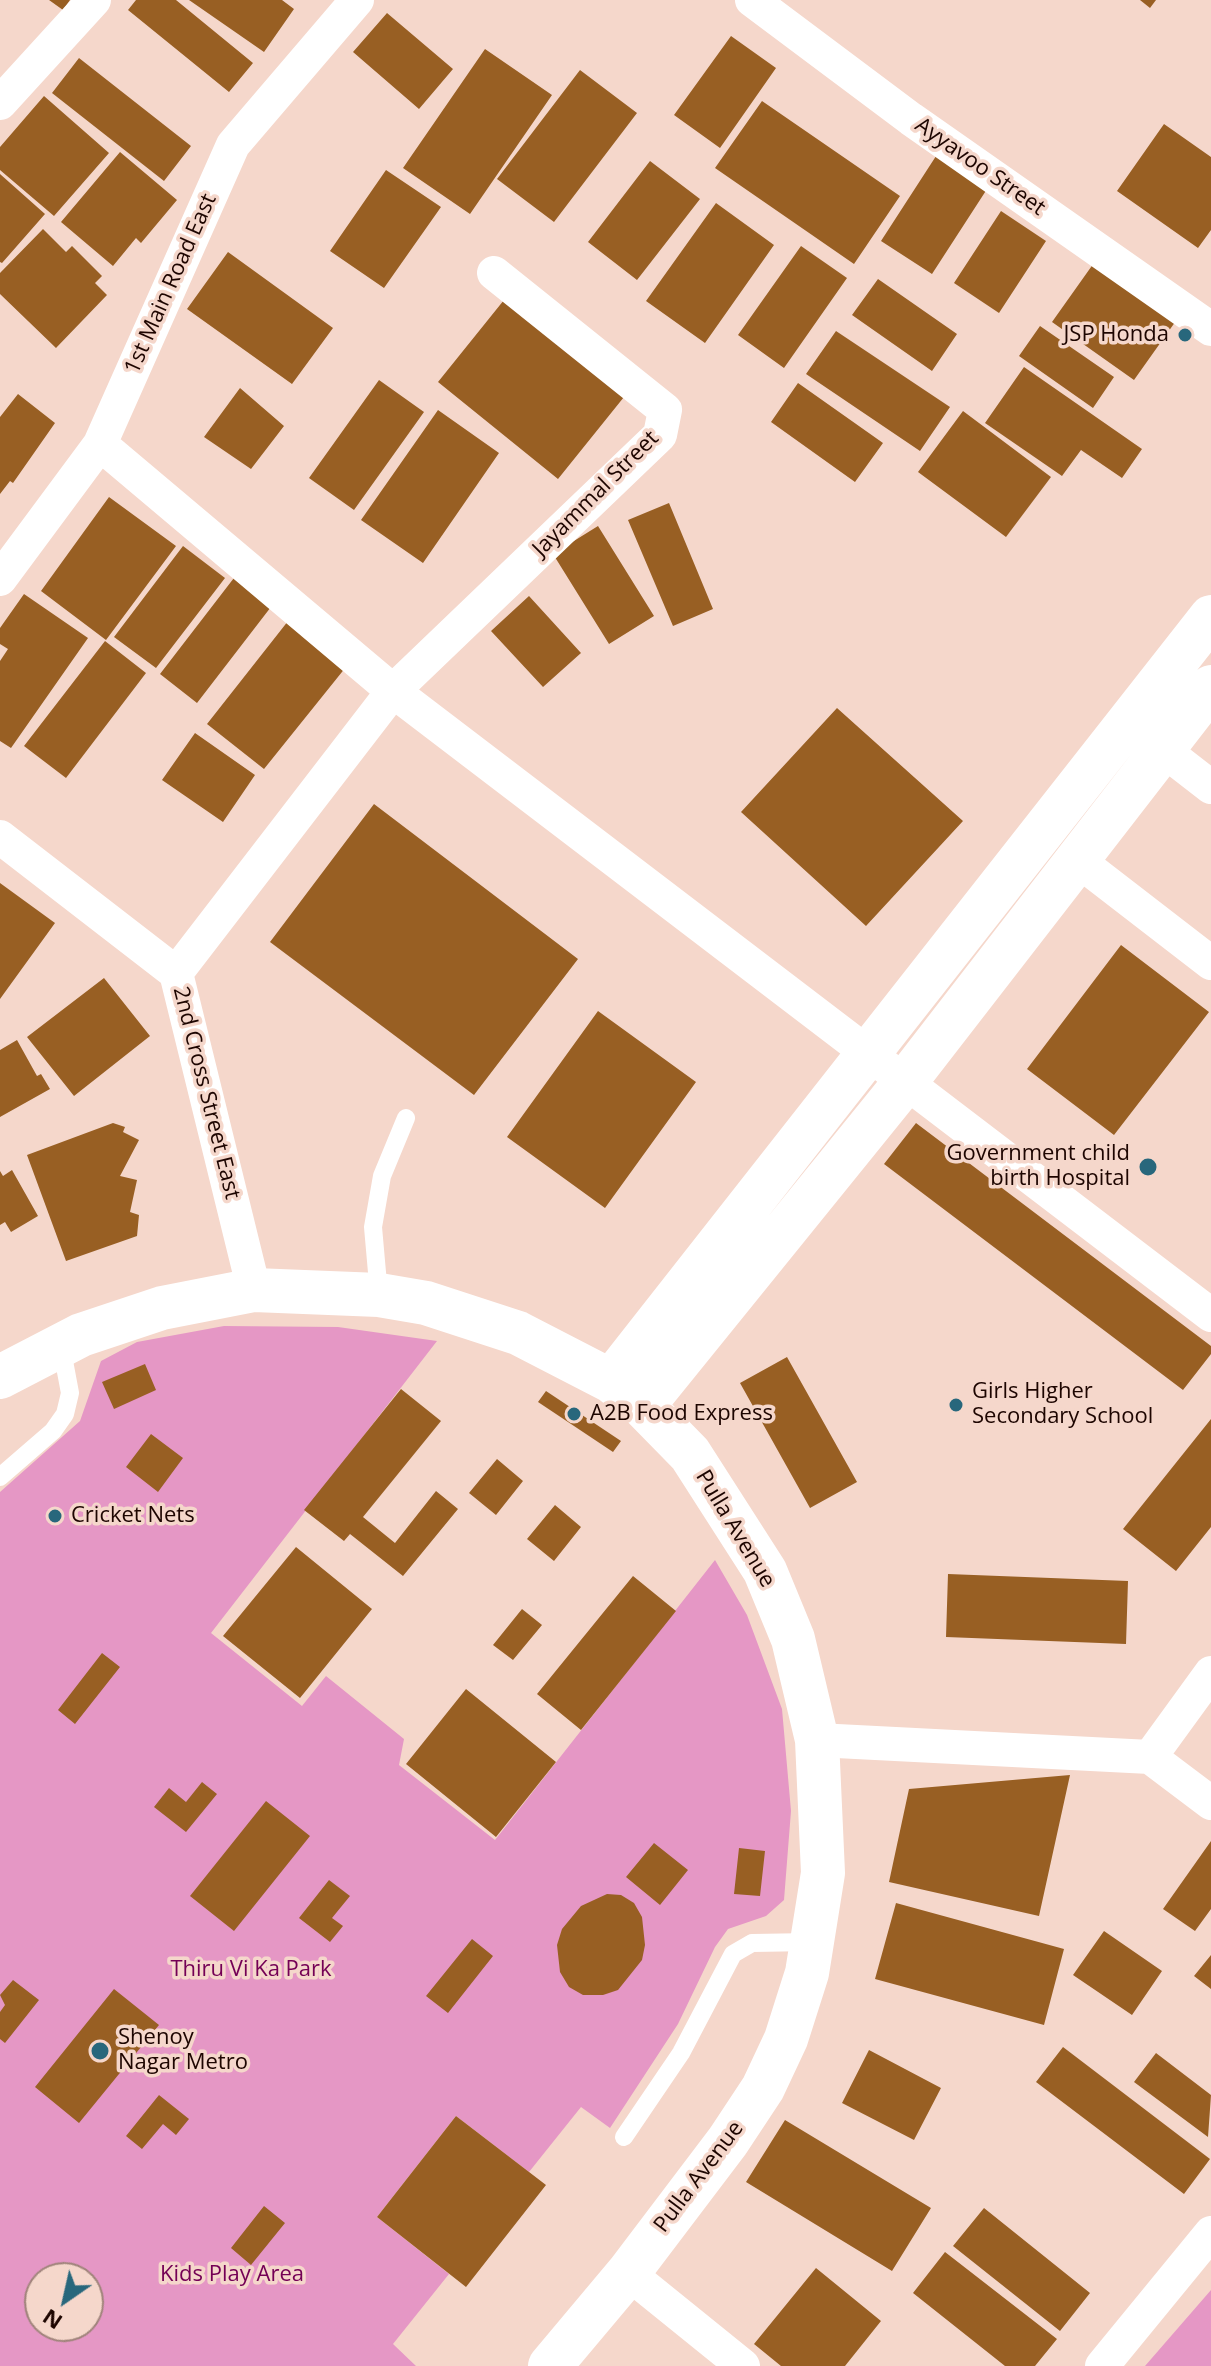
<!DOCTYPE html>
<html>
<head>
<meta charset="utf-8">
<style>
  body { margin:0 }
  #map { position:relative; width:1211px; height:2366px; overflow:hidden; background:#f5d7cb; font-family:"Open Sans",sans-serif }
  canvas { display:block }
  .north { position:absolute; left:24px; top:2262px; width:80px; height:80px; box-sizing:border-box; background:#f5d7cb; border:2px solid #9f837a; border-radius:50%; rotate:214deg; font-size:22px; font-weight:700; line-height:32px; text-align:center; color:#1d0500 }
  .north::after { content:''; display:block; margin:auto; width:28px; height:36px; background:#28677c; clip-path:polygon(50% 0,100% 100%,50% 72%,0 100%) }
</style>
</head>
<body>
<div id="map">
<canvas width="1211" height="2366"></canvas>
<div class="north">N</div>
</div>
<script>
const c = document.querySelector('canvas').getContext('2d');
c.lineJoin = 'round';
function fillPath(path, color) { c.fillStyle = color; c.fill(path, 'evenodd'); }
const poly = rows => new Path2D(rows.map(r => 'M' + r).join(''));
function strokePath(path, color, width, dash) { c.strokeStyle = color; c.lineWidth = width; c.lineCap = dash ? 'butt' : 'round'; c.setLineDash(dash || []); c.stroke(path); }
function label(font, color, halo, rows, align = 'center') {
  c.font = font + ' "Open Sans",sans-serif'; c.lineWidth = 7; c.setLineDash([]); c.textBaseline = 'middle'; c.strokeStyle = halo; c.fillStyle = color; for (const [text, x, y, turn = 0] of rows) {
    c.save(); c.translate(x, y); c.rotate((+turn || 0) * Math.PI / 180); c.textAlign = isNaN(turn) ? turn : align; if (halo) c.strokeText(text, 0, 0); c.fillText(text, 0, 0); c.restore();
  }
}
fillPath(poly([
  [224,1326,338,1327,437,1341,211,1633,302,1706,326,1676,404,1739,399,1765,495,1840,715,1560,747,1615,782,1709,791,1811,784,1900,766,1916,728,1929,715,1947,678,2024,610,2128,581,2107,529,2172,456,2116,377,2217,449,2274,393,2344,416,2366,0,2366,0,1492,80,1421,101,1361,137,1342],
  [40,2278,88,2278,88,2326,40,2326],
  [1211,2290,1211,2366,1145,2366]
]), '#e597c5');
fillPath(poly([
  [49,0,70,0,63,10],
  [136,0,176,0,253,63,229,92,128,10],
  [189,0,282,0,294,9,264,52],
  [1140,0,1156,0,1150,8],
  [387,13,453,69,419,109,353,52],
  [731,36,776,68,720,148,674,115],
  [485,49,552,95,470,214,403,168],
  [79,58,191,146,164,181,52,93],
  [580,70,637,113,554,222,497,179],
  [44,96,109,153,54,216,0,170,0,147],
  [762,101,900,196,854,264,715,168],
  [1164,124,1211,157,1211,230,1198,248,1117,191],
  [120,152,177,200,141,243,136,238,113,266,61,222],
  [938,153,989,186,932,274,881,241],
  [650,161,700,199,637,280,588,242],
  [386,170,441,207,384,288,330,251],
  [0,174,45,214,2,263,0,262],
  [716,203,774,245,705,343,646,301],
  [1001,211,1046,241,999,313,954,283],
  [43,229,66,252,72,246,102,276,95,283,107,295,56,348,0,294,0,273],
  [801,246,847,278,784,368,738,335],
  [228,252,333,328,292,384,187,309],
  [1096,260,1178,318,1134,380,1052,322],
  [878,279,957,334,932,371,852,315],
  [508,295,628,392,558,479,438,382],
  [1040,326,1114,377,1093,408,1019,356],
  [836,331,950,407,920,451,806,374],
  [1024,367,1142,449,1122,478,1081,450,1062,476,985,423],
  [379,380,424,412,354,510,309,478],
  [798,383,883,443,855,482,771,422],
  [240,388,284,426,251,469,204,437],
  [18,394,55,423,13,483,10,481,0,494,0,417],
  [438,410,499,453,423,563,361,520],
  [963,411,1051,477,1006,537,918,472],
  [109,497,176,546,106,640,41,591],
  [669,503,713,609,673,626,628,520],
  [598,526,654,616,609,644,553,554],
  [183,546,225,578,156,668,114,637],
  [237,574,274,603,197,703,160,674],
  [24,594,88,638,11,748,0,741,0,661,8,649,0,644,0,628],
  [529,596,581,653,543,687,491,631],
  [292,616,350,662,264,769,207,724],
  [105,641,146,673,66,778,24,746],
  [837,708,963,821,866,926,741,812],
  [195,733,255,775,223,822,162,780],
  [374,804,578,959,474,1095,270,942],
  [0,883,55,923,0,999],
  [1121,945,1209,1012,1114,1135,1027,1069],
  [104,978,150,1036,74,1096,27,1037],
  [598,1011,696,1082,605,1208,507,1137],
  [17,1040,37,1076,41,1074,50,1089,0,1117,0,1050],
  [113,1123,125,1127,123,1132,139,1140,120,1176,137,1180,130,1212,139,1215,137,1236,66,1261,27,1155],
  [916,1123,1211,1346,1211,1354,1183,1390,884,1164],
  [12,1170,38,1216,11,1232,5,1222,0,1225,0,1171,3,1176],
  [787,1357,857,1482,810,1508,740,1383],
  [145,1364,156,1390,114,1409,102,1382],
  [401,1389,441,1421,363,1517,395,1543,436,1491,458,1509,403,1576,350,1534,344,1541,304,1510],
  [546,1391,621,1441,613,1452,538,1402],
  [1211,1419,1211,1527,1176,1571,1123,1529],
  [151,1434,183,1458,158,1492,126,1467],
  [497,1459,523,1481,496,1515,469,1493],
  [555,1505,581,1527,554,1561,527,1539],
  [296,1547,372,1609,300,1698,223,1636],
  [948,1574,1128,1581,1126,1644,946,1637],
  [633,1576,676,1611,581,1730,537,1694],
  [522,1609,542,1625,513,1660,493,1645],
  [102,1653,120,1667,75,1724,58,1710],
  [466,1689,556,1762,496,1837,406,1764],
  [1070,1775,1039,1916,889,1882,909,1789],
  [202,1782,217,1794,186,1832,154,1807,169,1788,186,1802],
  [266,1801,310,1836,234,1931,190,1896],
  [1211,1841,1211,1909,1195,1931,1163,1909],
  [654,1843,688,1870,660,1905,626,1877],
  [739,1848,765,1851,760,1896,734,1894],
  [329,1880,350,1896,332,1918,343,1926,330,1942,299,1918],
  [607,1894,621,1895,634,1903,642,1917,645,1945,642,1960,618,1990,603,1995,583,1995,569,1987,560,1972,557,1945,562,1929,581,1906],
  [896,1903,1064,1949,1044,2025,875,1979],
  [1104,1931,1162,1971,1132,2015,1073,1975],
  [472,1939,493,1956,448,2013,426,1996],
  [1211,1955,1211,1989,1194,1976],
  [13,1980,39,2000,5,2043,0,2039,0,2012,5,2005,0,1995],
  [114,1989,159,2025,79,2123,35,2087],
  [1063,2047,1210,2159,1184,2194,1036,2082],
  [869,2050,941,2088,914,2140,842,2103],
  [1156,2053,1211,2095,1208,2137,1134,2082],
  [159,2095,189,2119,176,2135,163,2124,142,2149,126,2136],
  [456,2116,546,2185,466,2287,377,2217],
  [785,2120,931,2208,892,2271,746,2182],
  [264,2206,285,2223,251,2265,231,2248],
  [984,2208,1090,2293,1060,2331,953,2246],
  [945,2252,1057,2339,1035,2366,1005,2366,913,2293],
  [816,2268,881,2321,845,2366,781,2366,754,2344]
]), '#985f23');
strokePath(poly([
  [379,1295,373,1227,382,1176,406,1118],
  [0,1477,53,1431,65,1414,70,1393,61,1345],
  [624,2137,681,2053,733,1954,752,1943,812,1942]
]), '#fff', 18);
strokePath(poly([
  [752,0,911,119,1211,329],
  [0,103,94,0],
  [100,444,393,691,1211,1315],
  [0,579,100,444,233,145,357,0],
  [1162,749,1211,787],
  [0,837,176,973,254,1290],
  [1075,858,1211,963],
  [176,973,393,691,660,435,665,410,494,273],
  [817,1740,1150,1757,1211,1803],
  [1150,1757,1211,1673],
  [628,2273,743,2366],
  [1102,2366,1211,2233]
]), '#fff', 34);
strokePath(poly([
  [0,1377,81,1335,162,1308,254,1290,379,1295,426,1303,518,1333,611,1381,643,1406,690,1454,765,1571,793,1639,817,1740,823,1873,807,1973,786,2039,763,2088,728,2141,628,2273,550,2366],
  [611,1381,1211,617],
  [643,1406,906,1081,1211,687]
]), '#fff', 44);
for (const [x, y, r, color] of [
  [1185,335,8,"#28677c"],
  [1148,1167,10,"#28677c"],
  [956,1405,8,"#28677c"],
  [574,1414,8,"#28677c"],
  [55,1516,8,"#28677c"],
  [100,2051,10,"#28677c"]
]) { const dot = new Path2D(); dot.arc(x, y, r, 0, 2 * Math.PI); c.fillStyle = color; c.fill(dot); strokePath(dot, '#f5d7cb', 3); }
label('22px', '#1d0500', '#f5d7cb', [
  ["Ayyavoo Street",980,167,35],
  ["1st Main Road East",171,284,-66],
  ["Jayammal Street",596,494,-45],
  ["2nd Cross Street East",206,1093,76],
  ["Pulla Avenue",735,1529,59],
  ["Pulla Avenue",699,2177,-53]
]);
label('22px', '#1d0500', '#f5d7cb', [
  ["JSP Honda",1169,335,"right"],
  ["Government child",1130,1154,"right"],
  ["birth Hospital",1130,1179,"right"],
  ["Girls Higher",972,1392],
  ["Secondary School",972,1417],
  ["A2B Food Express",590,1414],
  ["Cricket Nets",71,1516],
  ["Shenoy",118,2038],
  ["Nagar Metro",118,2063]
], 'left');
label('22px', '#740055', '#f5d7cb', [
  ["Thiru Vi Ka Park",251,1970],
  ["Kids Play Area",232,2275]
]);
</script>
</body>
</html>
